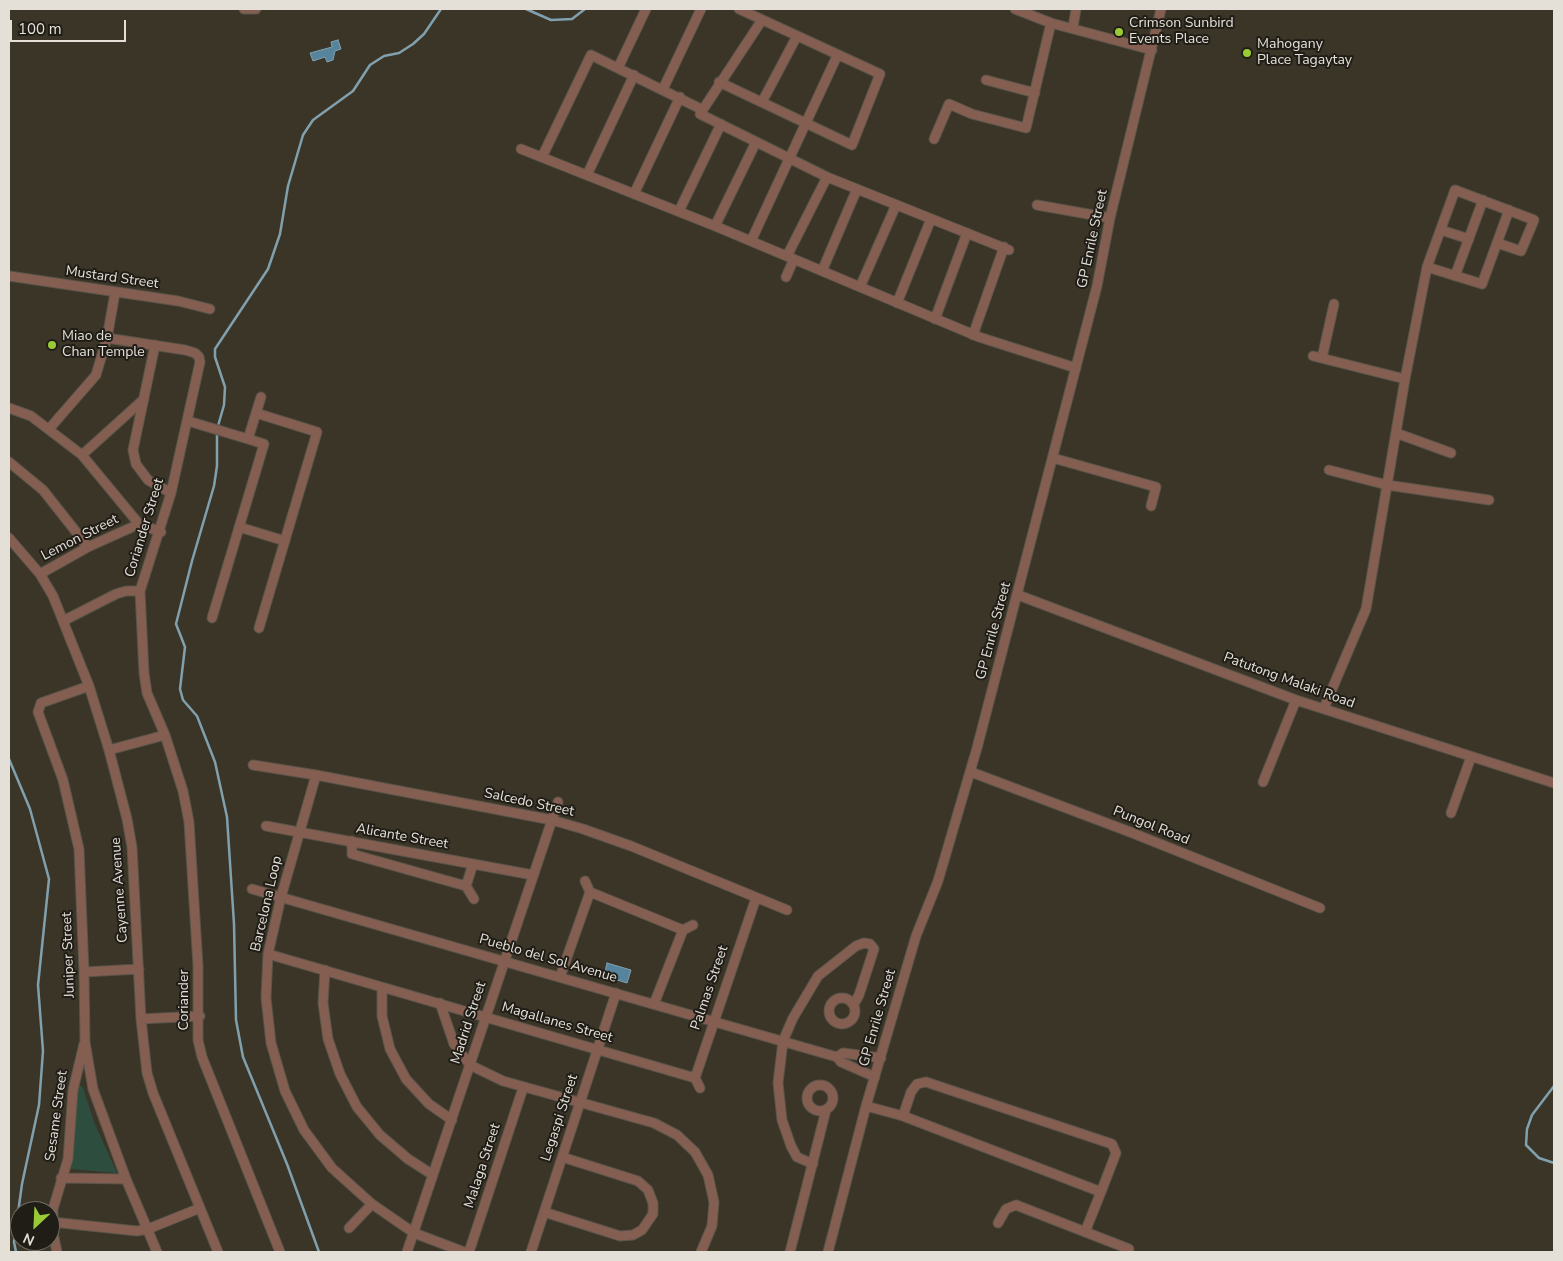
<!DOCTYPE html>
<html>
<head>
<meta charset="utf-8">
<style>
  body { margin:0 }
  #map { position:relative; width:1563px; height:1261px; overflow:hidden; background:#3b3528; font-family:"Nunito Sans",sans-serif }
  canvas { display:block }
  .frame { position:absolute; inset:0; border:10px solid #e4e0d8; pointer-events:none }
  .north { position:absolute; left:10px; top:1201px; width:50px; height:50px; box-sizing:border-box; background:#201d17; border:1px solid #6e6b64; border-radius:50%; rotate:205deg; font-size:14px; font-weight:700; line-height:20px; text-align:center; color:#e4e0d8 }
  .north::after { content:''; display:block; margin:auto; width:18px; height:22px; background:#9acb35; clip-path:polygon(50% 0,100% 100%,50% 72%,0 100%) }
  .scale { position:absolute; left:10px; top:20px; width:116px; height:22px; box-sizing:border-box; border:2px solid #e4e0d8; border-top:0; padding-left:6px; font-size:15px; line-height:18px; white-space:nowrap; color:#e4e0d8; -webkit-text-stroke:4px #201d17; paint-order:stroke }
</style>
</head>
<body>
<div id="map">
<canvas width="1563" height="1261"></canvas>
<div class="frame"></div>
<div class="north">N</div>
<div class="scale">100 m</div>
</div>
<script>
const c = document.querySelector('canvas').getContext('2d');
c.lineJoin = 'round';
function fillPath(path, color) { c.fillStyle = color; c.fill(path, 'evenodd'); }
const poly = rows => new Path2D(rows.map(r => 'M' + r).join(''));
function strokePath(path, color, width, dash) { c.strokeStyle = color; c.lineWidth = width; c.lineCap = dash ? 'butt' : 'round'; c.setLineDash(dash || []); c.stroke(path); }
function label(font, color, halo, rows, align = 'center') {
  c.font = font + ' "Nunito Sans",sans-serif'; c.lineWidth = 4; c.setLineDash([]); c.textBaseline = 'middle'; c.strokeStyle = halo; c.fillStyle = color; for (const [text, x, y, turn = 0] of rows) {
    c.save(); c.translate(x, y); c.rotate((+turn || 0) * Math.PI / 180); c.textAlign = isNaN(turn) ? turn : align; if (halo) c.strokeText(text, 0, 0); c.fillText(text, 0, 0); c.restore();
  }
}
fillPath(poly([
  [79,1084,83,1088,94,1122,117,1173,71,1169,74,1151,76,1088]
]), '#2d4e3e');
const water = poly([
  [338,40,341,49,335,51,333,60,327,62,325,57,313,61,310,53,332,47,331,42,338,40],
  [607,963,631,970,627,983,604,976,607,963]
]);
fillPath(water, '#56849c');
strokePath(water, '#81a0ae', 1);
strokePath(poly([
  [526,9,551,20,572,19,585,9],
  [218,426,224,405,225,387,215,357,215,349,268,269,280,234,288,186,303,135,313,120,353,91,370,65,384,56,399,53,413,44,424,34,441,9],
  [217,432,217,466,214,486,192,561,176,624,185,647,180,689,183,700,197,716,215,762,227,817,234,924,236,1020,243,1057,287,1164,319,1252],
  [9,759,30,809,49,879,38,985,43,1051,39,1105,22,1184,14,1242,16,1252],
  [1554,1086,1532,1115,1527,1129,1526,1145,1539,1158,1554,1163]
]), '#81a0ae', 2.5);
const minor = poly([
  [244,9,256,9],
  [1015,9,1051,23,1152,50],
  [762,20,700,114,827,177,1009,250],
  [1073,27,1076,9],
  [618,68,646,9],
  [986,80,1035,93],
  [719,82,852,145,880,74,739,9],
  [663,89,701,9],
  [762,102,797,36],
  [934,139,949,104,972,114,1026,128,1051,23],
  [521,149,715,226,979,337,1076,368],
  [542,157,591,55,703,110],
  [587,175,634,75],
  [634,194,680,97],
  [1037,205,1110,218],
  [679,211,721,124],
  [715,226,756,142],
  [1441,230,1469,239],
  [751,241,837,56],
  [787,256,827,177],
  [1427,267,1455,190,1534,220,1521,251,1497,243],
  [822,271,857,189],
  [9,276,178,301,210,309],
  [1455,276,1483,200],
  [786,277,794,259],
  [860,287,896,205],
  [897,303,931,219],
  [935,319,967,233],
  [973,335,1004,247],
  [107,338,185,350,195,353,199,357,200,362,171,493,140,591,144,673,147,693,165,735,183,791,189,822,198,966,198,1040,202,1057,280,1252],
  [155,345,133,450,136,464,148,480,171,493],
  [1313,356,1405,379],
  [1322,358,1334,304],
  [9,408,31,416,82,455,139,524],
  [256,413,317,432,259,628],
  [188,421,248,439,261,397],
  [49,429,96,375,107,338,115,293],
  [1396,433,1451,453],
  [82,455,144,399],
  [1053,458,1156,487,1151,506],
  [9,462,43,490,88,547],
  [1329,470,1387,485,1489,500],
  [239,527,285,541],
  [9,538,40,574,53,596,89,686,109,750,127,819,132,847,141,1019,147,1073,153,1093,218,1252],
  [40,574,88,547,139,524,161,532],
  [1018,595,1296,700,1554,783],
  [212,618,264,444,248,439],
  [65,620,116,594,126,591,140,591],
  [89,686,41,703,38,712,63,780,79,849,84,972,85,1042,93,1089,126,1179,157,1252],
  [1324,708,1366,609,1405,379,1427,267,1482,284,1509,210],
  [109,750,165,735],
  [253,765,316,775,552,820,583,829,631,846,787,910],
  [971,772,1130,832,1320,908],
  [316,775,281,897,268,954,266,998,271,1043,285,1091,304,1130,332,1168,372,1204,414,1233,464,1252],
  [1263,782,1296,700],
  [1451,813,1471,757],
  [266,826,533,875],
  [352,841,352,854,466,886,473,864],
  [585,881,590,892],
  [466,886,474,899],
  [252,889,837,1057,841,1062,875,1077],
  [590,892,683,930],
  [683,930,693,925],
  [268,954,695,1078],
  [325,970,323,1003,328,1039,340,1074,357,1107,380,1135,408,1159,433,1175],
  [84,972,139,969],
  [560,977,590,892],
  [382,987,382,1016,390,1049,406,1079,429,1104,452,1120],
  '829 1011a13 13 0 1 1 26 0a13 13 0 1 1-26 0Z',
  [440,1003,454,1044,470,1065,503,1081,654,1123,677,1135,695,1152,708,1175,714,1202,712,1226,701,1252],
  [654,1004,683,930],
  [141,1019,200,1016],
  [837,1057,843,1053,881,1058],
  '807 1098a13 13 0 1 1 26 0a13 13 0 1 1-26 0Z',
  [700,1088,695,1078,756,898],
  [866,1106,903,1116,1101,1192,1116,1153,1112,1144,926,1082,917,1084,911,1092,903,1116],
  [813,1164,797,1157,791,1146,782,1120,778,1083,783,1041,793,1018,818,976,856,946,864,943,870,944,874,949,859,995,854,1004],
  [61,1178,126,1179],
  [544,1212,620,1236,633,1235,642,1230,653,1214,653,1203,648,1190,638,1181,562,1157],
  [52,1222,137,1231,148,1229,200,1208],
  [998,1223,1006,1209,1016,1205,1129,1249],
  [349,1228,372,1204],
  [1085,1232,1101,1192],
  [57,1252,53,1233,53,1209,68,1159,73,1090,84,1044],
  [407,1252,558,802],
  [469,1252,523,1088],
  [531,1252,616,993],
  [790,1252,826,1110],
  [828,1252,866,1106,916,936,938,881,977,748,1097,286,1110,218,1161,9]
]);
strokePath(minor, '#595448', 11);
strokePath(minor, '#855e52', 9);
for (const [x, y, r, color] of [
  [1119,32,5,"#9acb35"],
  [1247,53,5,"#9acb35"],
  [52,345,5,"#9acb35"]
]) { const dot = new Path2D(); dot.arc(x, y, r, 0, 2 * Math.PI); c.fillStyle = color; c.fill(dot); strokePath(dot, '#201d17', 2); }
label('14px', '#e4e0d8', '#201d17', [
  ["Crimson Sunbird",1129,24],
  ["Events Place",1129,40],
  ["Mahogany",1257,45],
  ["Place Tagaytay",1257,61],
  ["Miao de",62,337],
  ["Chan Temple",62,353]
], 'left');
label('14px', '#e4e0d8', '#201d17', [
  ["GP Enrile Street",1093,239,-78],
  ["Mustard Street",112,278,8],
  ["Coriander Street",145,528,-73],
  ["Lemon Street",80,538,-27],
  ["GP Enrile Street",994,631,-75],
  ["Patutong Malaki Road",1289,681,20],
  ["Salcedo Street",529,803,12],
  ["Pungol Road",1151,826,22],
  ["Alicante Street",402,837,10],
  ["Cayenne Avenue",120,890,-94],
  ["Barcelona Loop",267,904,-77],
  ["Juniper Street",69,955,-92],
  ["Pueblo del Sol Avenue",548,959,16],
  ["Palmas Street",710,988,-71],
  ["Coriander",185,1000,-90],
  ["GP Enrile Street",878,1018,-74],
  ["Madrid Street",469,1023,-72],
  ["Magallanes Street",557,1023,16],
  ["Sesame Street",57,1116,-82],
  ["Legaspi Street",560,1118,-72],
  ["Malaga Street",483,1166,-72]
]);
</script>
</body>
</html>
